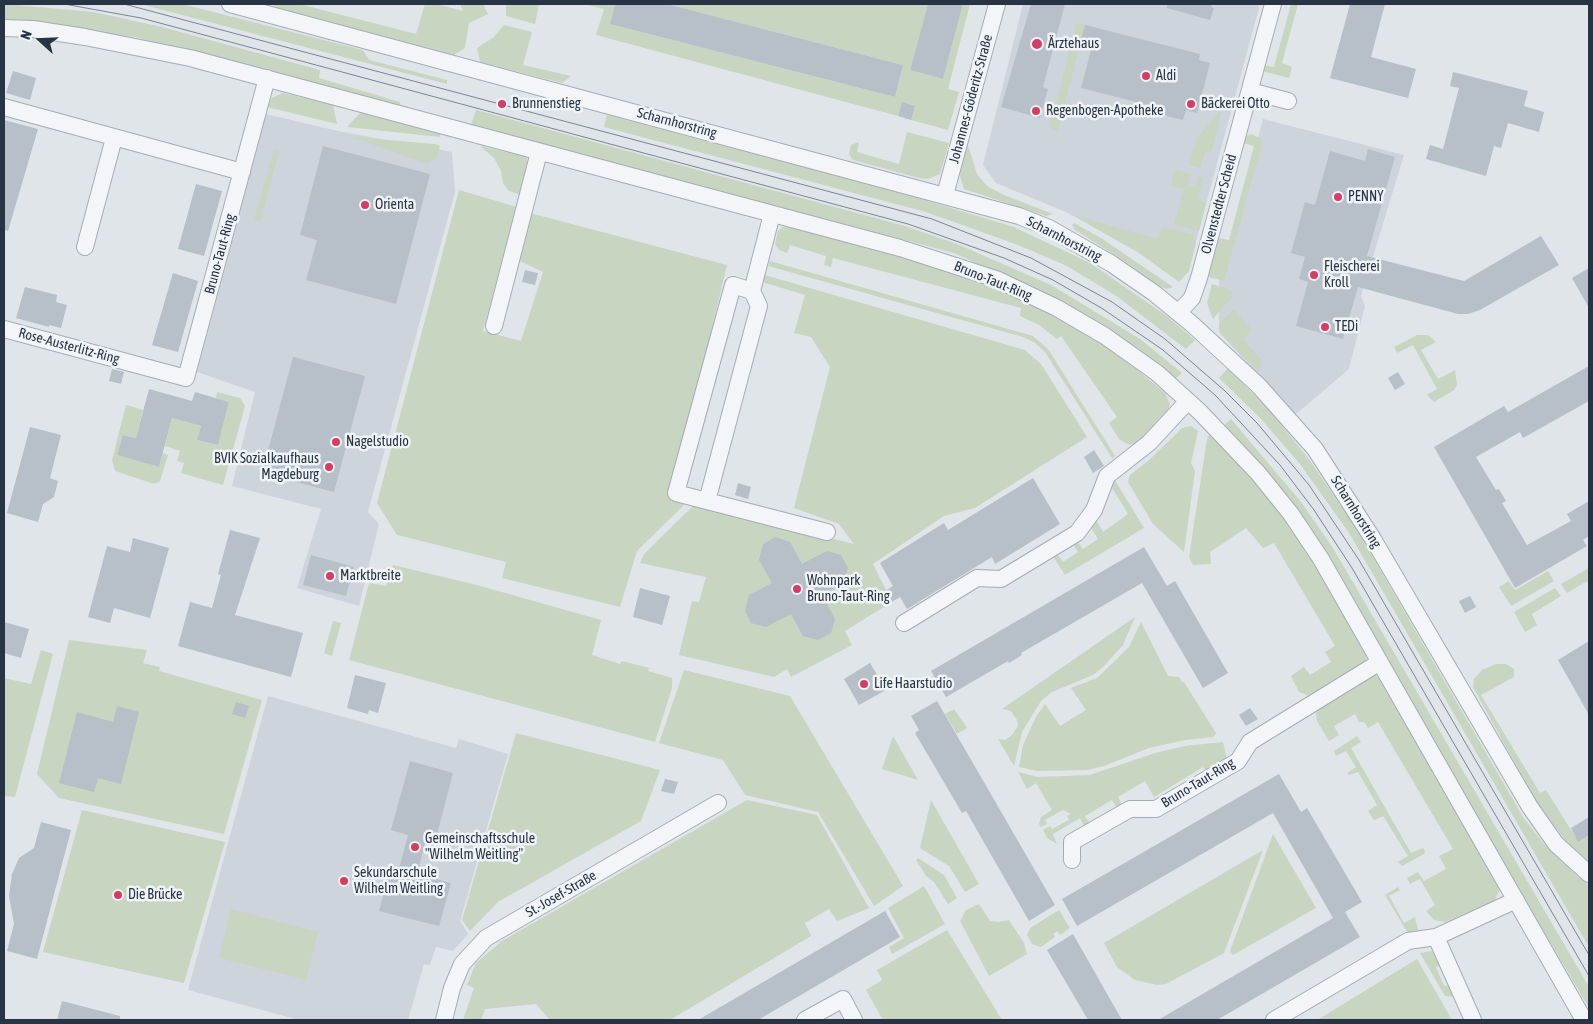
<!DOCTYPE html>
<html>
<head>
<meta charset="utf-8">
<style>
  body { margin:0 }
  #map { position:relative; width:1593px; height:1024px; overflow:hidden; background:#e0e5ea; font-family:"Asap Condensed",sans-serif }
  canvas { display:block }
  .frame { position:absolute; inset:0; border:5px solid #273443; pointer-events:none }
  .north { position:absolute; left:15px; top:15px; width:50px; height:50px; -webkit-text-stroke:4px #f0f4f7; paint-order:stroke; rotate:290deg; font-size:14px; font-weight:700; line-height:20px; text-align:center; color:#273443 }
  .north::after { content:''; display:block; margin:auto; width:18px; height:22px; background:#273443; clip-path:polygon(50% 0,100% 100%,50% 72%,0 100%) }
</style>
</head>
<body>
<div id="map">
<canvas width="1593" height="1024"></canvas>
<div class="frame"></div>
<div class="north">N</div>
</div>
<script>
const c = document.querySelector('canvas').getContext('2d');
c.lineJoin = 'round';
function fillPath(path, color) { c.fillStyle = color; c.fill(path, 'evenodd'); }
const poly = rows => new Path2D(rows.map(r => 'M' + r).join(''));
function strokePath(path, color, width, dash) { c.strokeStyle = color; c.lineWidth = width; c.lineCap = dash ? 'butt' : 'round'; c.setLineDash(dash || []); c.stroke(path); }
function label(font, color, halo, rows, align = 'center') {
  c.font = font + ' "Asap Condensed",sans-serif'; c.lineWidth = 5; c.setLineDash([]); c.textBaseline = 'middle'; c.strokeStyle = halo; c.fillStyle = color; for (const [text, x, y, turn = 0] of rows) {
    c.save(); c.translate(x, y); c.rotate((+turn || 0) * Math.PI / 180); c.textAlign = isNaN(turn) ? turn : align; if (halo) c.strokeText(text, 0, 0); c.fillText(text, 0, 0); c.restore();
  }
}
fillPath(poly([
  [1023,4,1260,4,1188,271,1182,277,1068,213,996,183,983,165],
  [266,114,338,131,452,152,455,192,368,512,379,524,359,606,297,588,321,509,232,486,255,392,197,372],
  [1263,119,1404,155,1361,296,1365,306,1349,369,1295,415,1219,332,1219,282],
  [268,696,456,748,459,739,508,754,460,921,468,934,453,951,436,947,430,965,424,964,408,1020,299,1020,188,990]
]), '#ced4dc');
fillPath(poly([
  [4,4,94,12,162,27,320,70,319,78,400,102,401,108,135,37,4,21],
  [140,4,182,4,363,50,369,60,447,80,447,84],
  [273,4,299,4,416,34,425,4,437,4,463,11,460,4,483,4,488,14,469,23,465,48,454,55,277,8],
  [506,4,539,4,535,24,506,16],
  [583,4,615,4,610,24,895,97,903,65,667,4,928,4,910,70,943,79,963,4,970,4,948,89,959,92,948,130,911,120,902,102,898,116,596,35,604,9],
  [1291,4,1298,4,1282,63,1292,67,1289,78,1262,71,1264,65,1274,67],
  [1077,23,1085,25,1058,131,1049,128],
  [504,25,532,32,523,65,571,76,562,83,480,62,477,48,494,37],
  [283,93,333,105,337,124,267,107,272,98],
  [1223,107,1211,153,1205,152,1200,168,1189,165,1197,138],
  [476,110,905,226,957,244,1051,285,1140,339,1182,373,1175,379,1045,294,954,253,471,125],
  [361,112,440,134,440,137,347,127],
  [607,115,901,193,1014,227,1090,263,1167,316,1195,340,1186,349,1115,295,1067,266,1018,245,926,212,604,127],
  [907,132,949,143,940,174,928,179,919,178,853,160,849,154,851,145,859,142,857,152,899,164],
  [1251,134,1263,140,1224,281,1208,277,1219,238,1229,240,1254,146,1243,143,1244,137],
  [352,137,435,144,440,146,437,158,427,164],
  [965,145,969,148,977,174,987,186,1004,195,1053,214,1046,216,964,189,958,170],
  [480,146,527,157,528,167,521,195,509,191,503,183,501,171,494,158],
  [274,150,279,152,260,222,254,220],
  [1175,170,1191,174,1189,185,1195,187,1198,176,1203,178,1198,199,1206,204,1199,231,1174,224,1184,189,1171,186],
  [459,190,517,207,483,331,521,341,543,272,518,260,530,213,727,265,671,499,685,504,637,551,620,607,502,578,506,562,397,535,377,503],
  [1073,215,1158,239,1162,227,1193,234,1196,243,1189,271,1179,282,1136,251],
  [1074,223,1101,238,1173,287,1167,289,1159,286,1129,264,1075,230,1072,225],
  [783,227,794,228,901,256,970,279,1029,303,1076,327,1123,358,1165,393,1170,404,1167,416,1135,445,1127,444,1119,439,1109,423,1117,417,1061,336,1057,339,1039,325,1020,316,1021,308,833,258,831,267,824,265,826,256,790,245,787,253,779,250,775,244,778,231],
  [770,261,1033,336,1048,349,1115,456,1112,458,1045,352,1034,342,1023,337,768,266],
  [761,274,1025,350,1041,364,1087,437,975,508,944,516,873,564,886,590,881,594,887,605,845,631,852,645,791,677,787,669,774,677,679,655,692,601,699,602,706,577,640,563,644,554,693,506,743,516,854,544,839,524,794,508,830,367,811,337,794,333,805,295,759,281],
  [1212,284,1232,290,1232,297,1213,319,1207,303],
  [1234,309,1252,330,1243,339,1262,361,1259,372,1221,334,1219,324],
  [1417,335,1428,335,1436,342,1421,350,1438,379,1455,370,1457,385,1454,390,1434,402,1427,395,1437,389,1413,345,1397,353,1394,347],
  [1228,368,1270,411,1308,458,1356,528,1523,817,1543,843,1578,877,1589,885,1589,947,1349,533,1300,464,1261,419,1219,378],
  [217,392,240,398,245,406,223,485,181,473,184,463,177,461,180,451,165,446,172,418,201,426,197,440,218,445,229,402,216,398],
  [126,405,143,410,136,438,123,435,117,455,159,467,163,453,168,455,160,481,154,484,115,471,112,460],
  [1231,419,1301,502,1333,548,1589,987,1589,1008,1465,798,1337,569,1294,506,1248,450,1224,425],
  [1191,426,1198,431,1191,463,1195,471,1184,552,1153,524,1128,482,1130,475,1149,460,1182,428],
  [1210,433,1266,489,1326,583,1368,655,1363,665,1310,696,1299,692,1291,676,1304,667,1310,675,1331,662,1325,652,1335,646,1274,543,1263,548,1246,528,1210,552,1211,564,1193,565,1189,557,1207,439],
  [1113,477,1144,528,1065,575,1053,556,1057,554,1063,562,1078,552,1073,544,1077,541,1083,549,1098,539,1090,526,1095,518,1103,532,1128,514,1109,483],
  [393,565,477,585,601,620,592,655,620,664,622,661,649,668,648,671,672,678,672,688,655,742,349,660,369,583,386,586],
  [1589,568,1589,585,1587,581,1567,593,1561,584],
  [1548,571,1554,581,1511,606,1499,587,1509,581,1515,590],
  [1555,588,1561,596,1532,614,1537,625,1525,632,1514,612],
  [1135,617,1123,645,1104,666,1093,675,1052,692,1041,701,1022,732,1014,766,998,739,1005,740,1012,735,1018,726,1017,720,1011,711,1002,709],
  [333,621,341,623,332,656,324,653],
  [1141,622,1168,676,1179,677,1182,682,1184,682,1216,733,1215,735,1213,737,1185,740,1149,748,1104,766,1087,770,1037,771,1019,767,1023,745,1036,717,1045,704,1060,726,1086,710,1071,688,1097,678,1129,647],
  [69,640,147,650,143,663,160,667,159,671,262,700,224,834,59,798,37,774],
  [41,650,53,654,15,797,4,796,4,678,31,684],
  [1496,664,1506,664,1514,669,1514,677,1481,695,1540,793,1546,790,1578,841,1589,835,1589,862,1565,840,1534,798,1473,687,1474,679,1482,670],
  [684,670,790,696,903,886,874,906,818,812,745,795,723,760,659,743],
  [1374,674,1380,679,1499,884,1500,889,1494,902,1445,922,1434,920,1426,911,1435,905,1420,879,1410,884,1407,878,1418,872,1424,881,1446,869,1439,856,1453,849,1378,722,1368,728,1364,722,1359,722,1355,714,1334,726,1339,735,1329,741,1317,721,1316,713,1320,705],
  [954,709,967,728,957,734,945,714],
  [516,733,660,770,641,821,498,902,470,931,462,920],
  [893,736,918,780,882,769],
  [1357,736,1361,742,1351,748,1411,853,1423,848,1425,851,1424,854,1402,866,1398,862,1408,856,1383,816,1374,820,1368,811,1377,805,1358,772,1350,775,1347,773,1356,767,1346,751,1336,756,1334,751],
  [1223,742,1227,760,1207,773,1203,767,1154,797,1145,781,1118,797,1123,807,1118,809,1112,800,1085,816,1091,825,1085,828,1080,818,1053,834,1057,844,1047,838,1043,830,1050,826,1052,829,1069,820,1067,816,1071,814,1063,810,1045,820,1047,824,1041,827,1039,824,1041,817,1052,810,1036,783,1027,789,1018,772,1038,777,1090,775,1155,753,1185,746],
  [747,800,817,815,869,908,837,921,829,909,805,923,811,936,670,1020,550,1020,536,1004,485,1009,481,1020,463,1020,474,988,467,985,476,963,502,941],
  [931,800,979,884,965,892,949,866,920,848],
  [82,810,225,842,184,983,43,952],
  [1273,834,1316,908,1233,955,1230,951],
  [1263,850,1224,953,1166,984,1157,985,1135,980,1117,967,1104,943],
  [918,858,944,875,957,898,948,904,934,882,926,876,916,860],
  [924,886,945,924,892,954,889,947,904,938,888,908],
  [1398,887,1400,890,1389,896,1404,923,1415,917,1418,930,1412,940,1385,895],
  [979,904,990,921,999,922,1009,920,1024,943,1027,954,989,976,960,921,966,910],
  [231,909,318,932,306,980,219,958],
  [1059,910,1070,928,1060,935,1057,931,1053,934,1055,937,1041,947,1032,944,1027,935,1030,928],
  [947,930,1002,1020,883,1020,866,990,882,980,877,970],
  [1432,951,1441,965,1436,967,1444,986,1451,985,1455,997,1445,996,1420,953],
  [1417,959,1452,1020,1317,1020]
]), '#c8d5c1');
fillPath(poly([
  [615,4,667,4,903,65,895,97,610,24],
  [928,4,963,4,943,79,910,70],
  [1031,4,1065,4,1043,87,1048,89,1040,118,1001,107],
  [1167,4,1212,4,1211,7,1214,8,1210,20,1167,8],
  [1350,4,1385,4,1371,57,1416,69,1408,98,1330,78],
  [1085,25,1200,54,1199,60,1210,63,1197,113,1186,110,1183,120,1155,113,1156,107,1081,88,1093,43,1081,40],
  [13,71,36,78,30,100,6,93],
  [1453,72,1528,91,1524,106,1544,112,1539,132,1508,123,1501,148,1494,146,1486,176,1426,159,1430,145,1443,149,1459,88,1450,86],
  [902,102,915,106,911,120,898,116],
  [4,120,38,129,8,231,4,230],
  [323,146,430,174,396,304,306,280,317,240,300,235],
  [1368,149,1395,157,1367,256,1464,281,1541,236,1559,265,1480,310,1468,314,1458,314,1358,287,1343,339,1296,326,1308,282,1299,279,1305,257,1291,253,1305,202,1315,205,1330,151,1365,161],
  [196,184,222,191,204,256,178,249],
  [1589,268,1589,308,1572,278],
  [525,270,538,273,535,285,522,282],
  [173,273,198,281,178,352,152,345],
  [25,287,57,295,56,302,67,305,61,328,49,325,49,327,16,318],
  [293,357,365,376,334,492,262,473],
  [1589,366,1589,401,1523,438,1520,432,1476,457,1496,490,1499,489,1506,501,1502,503,1527,545,1571,521,1567,514,1589,501,1589,536,1583,540,1587,546,1515,588,1434,447,1504,406,1508,412],
  [112,369,124,372,121,384,109,381],
  [1398,372,1405,384,1395,390,1388,378],
  [149,389,192,401,195,392,229,402,218,445,197,440,201,426,172,418,159,467,117,455,123,435,136,438],
  [30,427,61,435,50,478,58,481,54,497,43,504,38,522,7,513],
  [1094,450,1104,466,1093,473,1084,457],
  [1033,478,1060,524,995,564,992,557,907,609,900,597,887,605,880,594,893,586,880,563,944,523,948,530],
  [738,483,751,487,748,499,735,495],
  [230,530,260,538,235,615,303,633,291,677,178,646,190,602,212,608,221,575,218,574],
  [775,537,790,542,802,564,827,551,841,555,848,568,844,582,822,595,835,619,831,633,818,640,803,636,791,614,766,627,751,623,745,611,749,595,772,583,759,560,763,544],
  [133,538,169,548,150,618,114,608,110,623,88,617,107,546,130,552],
  [1144,547,1167,586,1175,581,1228,673,1203,688,1142,583,1021,653,1022,655,1009,663,1008,661,946,697,931,671],
  [311,555,354,567,346,596,303,585],
  [640,588,670,596,662,625,633,617],
  [1470,596,1476,607,1465,613,1459,601],
  [4,622,29,629,21,658,4,653],
  [1589,641,1589,715,1558,660],
  [870,663,886,690,859,705,844,679],
  [355,675,386,683,378,713,369,710,368,714,347,708],
  [937,701,1055,905,1029,921,966,811,962,813,915,733,919,730,911,716],
  [236,702,249,706,245,718,232,714],
  [117,706,139,712,121,784,98,778,94,792,59,783,77,712,113,722],
  [1250,708,1258,719,1246,726,1239,715],
  [410,761,453,773,435,842,426,840,417,874,451,883,439,926,379,911,391,867,399,869,408,835,391,830],
  [1279,774,1301,812,1307,808,1362,902,1345,912,1360,937,1217,1020,1158,1020,1333,918,1273,813,1077,926,1062,899],
  [665,779,678,782,674,794,661,791],
  [1589,817,1589,835,1578,842,1571,828],
  [41,822,71,830,37,959,7,951,14,924,9,896,12,874,19,858,34,848],
  [885,911,900,937,758,1020,698,1020],
  [1073,934,1102,985,1122,1020,1088,1020,1047,950],
  [62,1001,120,1016,120,1020,57,1020]
]), '#b7bfc8');
const minor = poly([
  [230,4,1019,216,1049,228,1112,264,1154,293,1192,324,1258,385,1315,449,1373,539,1530,807,1556,844,1589,874],
  [4,28,33,29,85,37,190,58,900,248,996,279,1057,308,1105,336,1157,373,1200,412,1258,473,1291,514,1321,559,1584,1020],
  [1250,91,1288,101],
  [4,107,242,172],
  [945,195,997,4],
  [772,214,752,291,759,306,707,501,827,532],
  [85,247,114,138],
  [1179,312,1192,298,1199,278,1273,4],
  [494,326,539,152],
  [4,329,186,378,267,78],
  [707,501,676,493,733,285,752,291],
  [904,623,977,578,1001,579,1077,533,1094,510,1107,476,1149,443,1188,401],
  [1072,860,1072,842,1130,809,1156,809,1238,761,1250,742,1380,662],
  [1436,937,1473,1020],
  [444,1020,452,988,462,964,486,938,718,803],
  [805,1020,843,999,854,1020],
  [1274,1020,1408,941,1436,937,1516,900]
]);
strokePath(minor, '#a5acb5', 18);
strokePath(minor, '#f3f5f8', 16);
strokePath(poly([
  [64,4,141,18,908,224,1004,258,1053,280,1103,309,1163,350,1215,395,1280,465,1314,510,1352,568,1589,976],
  [124,4,932,219,1031,258,1112,302,1165,339,1225,391,1257,423,1309,485,1359,560,1589,955]
]), '#788695', 1);
for (const [x, y, r, color] of [
  [1037,44,6,"#d73d63"],
  [1146,76,5,"#d73d63"],
  [502,104,5,"#d73d63"],
  [1191,104,5,"#d73d63"],
  [1036,111,5,"#d73d63"],
  [1338,197,5,"#d73d63"],
  [365,205,5,"#d73d63"],
  [1314,275,5,"#d73d63"],
  [1325,327,5,"#d73d63"],
  [336,442,5,"#d73d63"],
  [329,467,5,"#d73d63"],
  [330,576,5,"#d73d63"],
  [797,589,5,"#d73d63"],
  [864,684,5,"#d73d63"],
  [415,847,5,"#d73d63"],
  [344,881,5,"#d73d63"],
  [118,895,5,"#d73d63"]
]) { const dot = new Path2D(); dot.arc(x, y, r, 0, 2 * Math.PI); c.fillStyle = color; c.fill(dot); strokePath(dot, '#f0f4f7', 2); }
label('14px', '#273443', '#f0f4f7', [
  ["Ärztehaus",1048,44],
  ["Aldi",1156,76],
  ["Brunnenstieg",512,104],
  ["Bäckerei Otto",1201,104],
  ["Regenbogen-Apotheke",1046,111],
  ["PENNY",1348,197],
  ["Orienta",375,205],
  ["Fleischerei",1324,267],
  ["Kroll",1324,283],
  ["TEDi",1335,327],
  ["Nagelstudio",346,442],
  ["BVIK Sozialkaufhaus",319,459,"right"],
  ["Magdeburg",319,475,"right"],
  ["Marktbreite",340,576],
  ["Wohnpark",807,581],
  ["Bruno-Taut-Ring",807,597],
  ["Life Haarstudio",874,684],
  ["Gemeinschaftsschule",425,839],
  ["\"Wilhelm Weitling\"",425,855],
  ["Sekundarschule",354,873],
  ["Wilhelm Weitling",354,889],
  ["Die Brücke",128,895]
], 'left');
label('14px', '#273443', '#f0f4f7', [
  ["Johannes-Göderitz-Straße",971,99,-75],
  ["Scharnhorstring",677,123,15],
  ["Olvenstedter Scheid",1219,204,-75],
  ["Scharnhorstring",1064,239,27],
  ["Bruno-Taut-Ring",220,254,-75],
  ["Bruno-Taut-Ring",993,281,22],
  ["Rose-Austerlitz-Ring",69,346,15],
  ["Scharnhorstring",1356,512,58],
  ["Bruno-Taut-Ring",1198,783,-31],
  ["St.-Josef-Straße",561,894,-30]
]);
</script>
</body>
</html>
